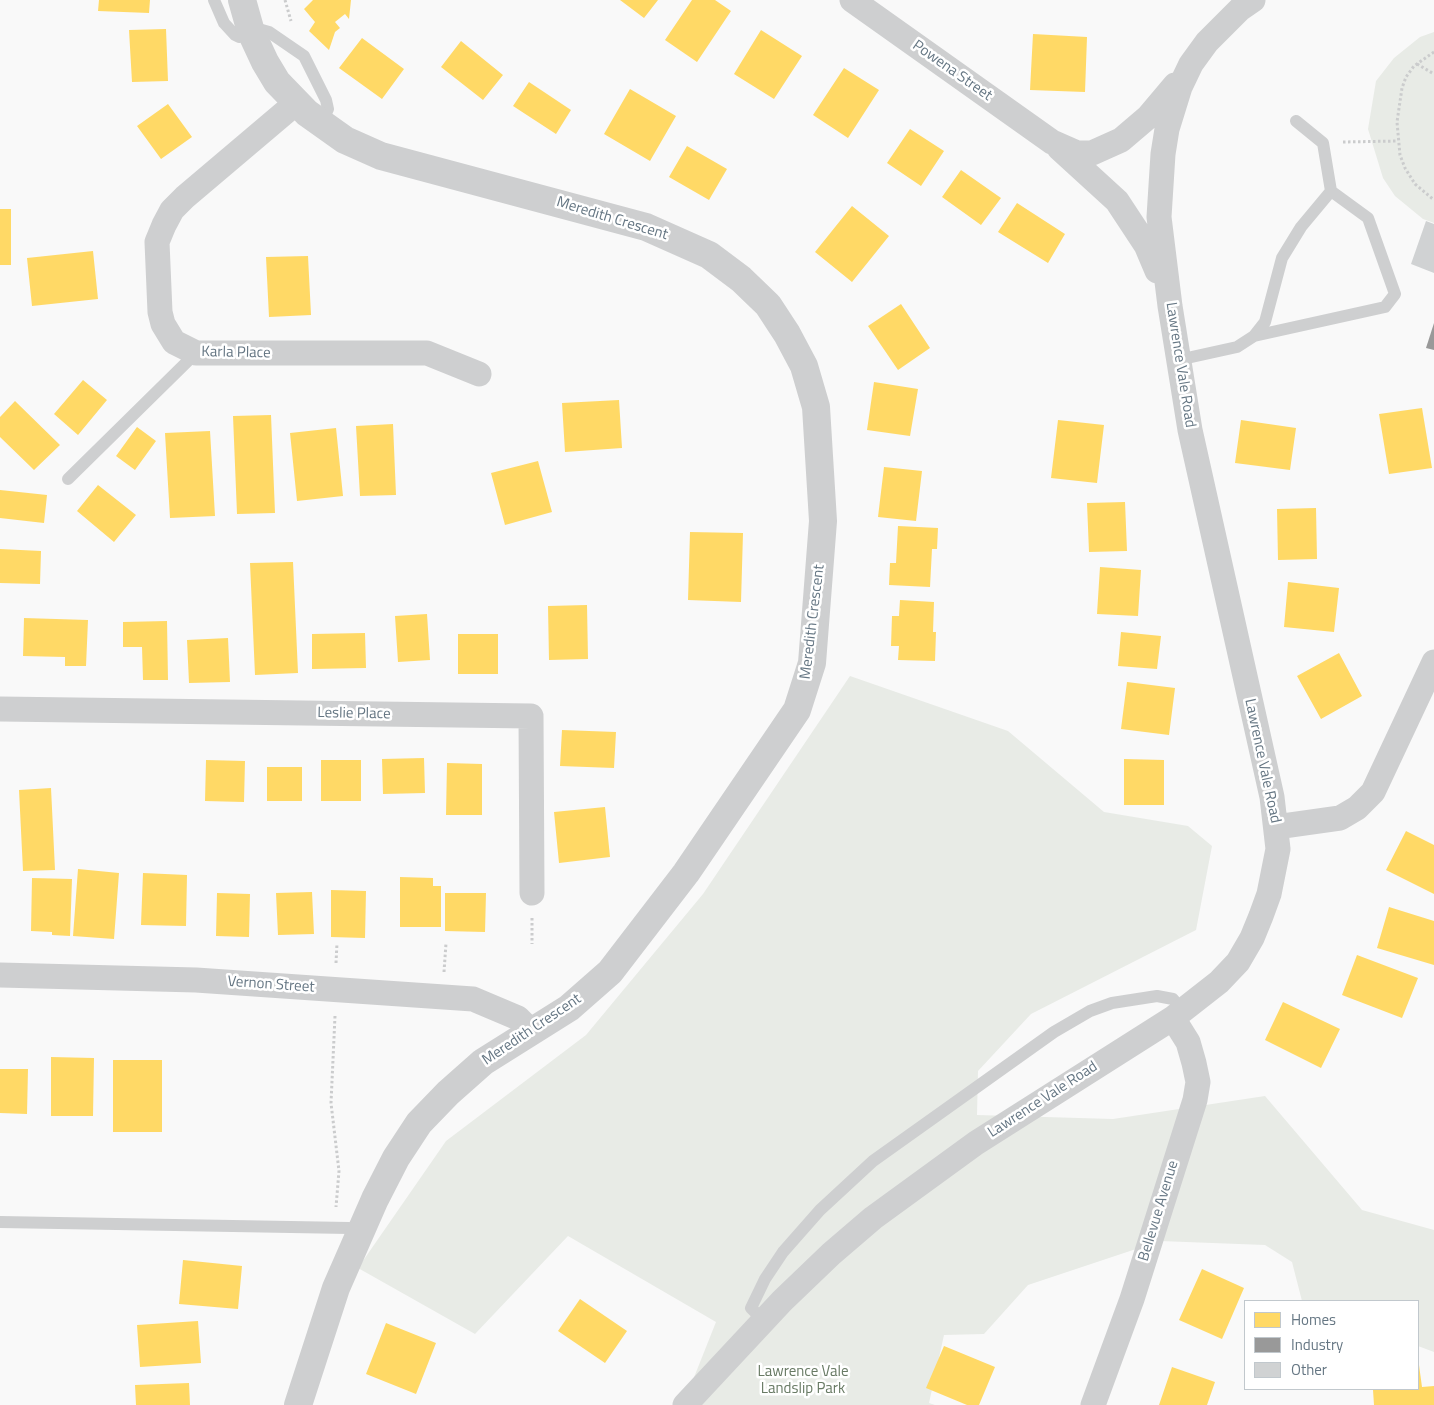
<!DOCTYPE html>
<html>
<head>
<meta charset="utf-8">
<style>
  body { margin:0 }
  #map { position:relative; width:1434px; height:1405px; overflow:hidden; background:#f9f9f9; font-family:"Titillium Web",sans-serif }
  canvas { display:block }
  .legend { position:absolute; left:1244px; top:1300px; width:175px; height:90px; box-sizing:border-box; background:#fff; border:1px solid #c1c8cd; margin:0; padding:6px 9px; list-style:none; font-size:15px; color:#657683 }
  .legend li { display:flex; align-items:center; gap:10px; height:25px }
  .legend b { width:25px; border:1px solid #c1c8cd }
</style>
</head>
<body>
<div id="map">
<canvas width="1434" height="1405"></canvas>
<ul class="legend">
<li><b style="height:14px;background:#ffd966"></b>Homes</li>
<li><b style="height:14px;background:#999"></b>Industry</li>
<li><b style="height:14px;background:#d0d2d3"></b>Other</li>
</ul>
</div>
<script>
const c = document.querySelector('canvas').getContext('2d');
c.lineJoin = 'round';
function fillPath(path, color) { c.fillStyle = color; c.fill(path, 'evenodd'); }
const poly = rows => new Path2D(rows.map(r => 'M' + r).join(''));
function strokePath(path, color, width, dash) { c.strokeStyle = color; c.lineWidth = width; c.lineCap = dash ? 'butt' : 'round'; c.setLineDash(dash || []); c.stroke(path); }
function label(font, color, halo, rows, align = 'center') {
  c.font = font + ' "Titillium Web",sans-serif'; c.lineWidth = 5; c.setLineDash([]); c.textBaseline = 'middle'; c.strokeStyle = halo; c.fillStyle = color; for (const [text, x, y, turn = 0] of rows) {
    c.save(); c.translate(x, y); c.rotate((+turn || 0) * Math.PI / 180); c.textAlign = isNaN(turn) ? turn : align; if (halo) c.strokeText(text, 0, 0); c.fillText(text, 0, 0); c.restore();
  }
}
fillPath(poly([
  [1434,32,1434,223,1423,219,1395,196,1383,178,1368,129,1376,81,1394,58,1420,37],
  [850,676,1008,731,1104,812,1188,826,1212,846,1196,930,1031,1014,978,1071,977,1115,1113,1119,1265,1096,1362,1210,1434,1230,1434,1352,1418,1346,1418,1301,1302,1301,1292,1262,1265,1245,1160,1241,1028,1285,984,1334,944,1335,929,1403,935,1405,683,1405,716,1322,568,1236,475,1334,358,1268,446,1141,586,1035,703,894]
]), '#e8ebe6');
fillPath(poly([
  [99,0,150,0,149,13,98,11],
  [313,0,351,0,349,19,345,14,335,22,340,28,335,32,329,50,309,31,315,22,304,9],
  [620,0,658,0,644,18],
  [692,0,715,0,731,11,697,62,665,40],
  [166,29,168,81,132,82,129,30],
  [761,30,802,56,774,99,734,74],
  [1033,34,1087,37,1085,92,1030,90],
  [362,38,404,69,382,99,339,68],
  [461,41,503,75,483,100,441,67],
  [844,68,879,90,848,138,813,115],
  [529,82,571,110,556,134,513,106],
  [630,89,676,116,650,161,604,134],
  [168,104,192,137,161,159,137,126],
  [910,129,944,151,921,186,887,163],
  [687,146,727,169,709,200,669,177],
  [961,170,1001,198,981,225,942,197],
  [1017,203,1065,234,1048,263,998,232],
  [852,206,889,236,852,282,815,252],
  [0,209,11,209,11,265,0,265],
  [93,251,98,299,32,306,27,258],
  [308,256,311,315,269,317,266,257],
  [901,304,930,348,898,370,868,326],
  [83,380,107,400,78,435,54,414],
  [874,382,918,389,910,436,867,430],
  [619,400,622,448,565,452,562,403],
  [15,401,60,445,34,470,0,437,0,417],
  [1422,408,1432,468,1389,474,1379,414],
  [271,415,275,513,237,514,233,416],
  [1058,420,1104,425,1097,483,1051,478],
  [1241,420,1296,428,1290,470,1235,463],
  [393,424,396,495,360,496,356,426],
  [137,427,156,441,135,470,116,456],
  [336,428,343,496,297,501,290,433],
  [210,431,215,516,170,518,165,433],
  [538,461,552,512,505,525,491,473],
  [884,467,922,471,916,521,878,517],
  [98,485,136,515,114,542,77,511],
  [0,490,47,495,44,523,0,518],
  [1125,502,1127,551,1089,552,1087,503],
  [1316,508,1317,559,1278,560,1277,509],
  [898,526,938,528,937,549,932,549,930,587,889,585,890,563,896,563],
  [690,532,743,533,741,602,688,600],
  [0,549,41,551,40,584,0,583],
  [293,562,298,673,255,675,250,563],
  [1100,567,1141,570,1138,616,1097,614],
  [1288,582,1339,588,1334,632,1284,627],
  [900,600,934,602,933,632,936,632,935,661,898,660,899,646,891,646,892,616,899,616],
  [587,605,588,659,549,660,548,606],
  [427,614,430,660,398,662,395,616],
  [24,618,88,620,86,666,65,666,65,657,23,656],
  [167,621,168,680,143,680,142,647,123,647,123,622],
  [1121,632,1161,636,1157,669,1118,666],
  [365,633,366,668,312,669,312,634],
  [458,634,498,634,498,674,458,674],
  [228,638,230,682,189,683,187,640],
  [1339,653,1362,696,1321,719,1297,676],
  [1127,682,1175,688,1169,735,1121,729],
  [562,730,616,732,614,768,560,766],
  [424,758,425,793,383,794,382,759],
  [1124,759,1164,760,1164,805,1124,805],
  [206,760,245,761,244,802,205,801],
  [321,760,361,760,361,801,321,801],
  [447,763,482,764,482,815,446,815],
  [267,767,302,767,302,801,267,801],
  [51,788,55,870,23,871,19,790],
  [605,807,610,857,559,863,554,812],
  [1406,831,1434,845,1434,894,1386,870],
  [78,869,119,873,114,939,73,936],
  [143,873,187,875,186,926,141,925],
  [400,877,433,878,433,886,441,886,441,927,400,927],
  [32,878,72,879,70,936,52,935,52,932,31,931],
  [331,890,366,891,365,938,331,937],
  [312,892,314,934,278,935,276,893],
  [217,893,250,894,249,937,216,936],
  [445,893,486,893,485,932,445,931],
  [1389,907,1434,921,1434,965,1377,948],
  [1357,955,1418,978,1402,1018,1342,995],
  [1283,1002,1340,1029,1321,1068,1265,1040],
  [51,1057,94,1058,93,1116,51,1116],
  [113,1060,162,1060,162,1132,113,1132],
  [0,1069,28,1069,27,1114,0,1113],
  [183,1260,242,1266,238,1309,179,1304],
  [1202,1269,1244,1288,1222,1339,1179,1320],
  [580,1299,627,1331,605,1363,558,1331],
  [198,1321,201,1363,140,1367,137,1325],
  [386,1323,436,1343,416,1394,366,1374],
  [944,1346,995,1367,979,1405,967,1405,926,1388],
  [1419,1365,1422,1387,1434,1386,1434,1405,1374,1405,1373,1390,1418,1389],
  [1172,1367,1215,1382,1207,1405,1159,1405],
  [189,1383,190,1405,136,1405,135,1385]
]), '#ffd966');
fillPath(poly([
  [1434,323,1434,350,1426,348]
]), '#999');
fillPath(poly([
  [1426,221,1434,224,1434,273,1411,264]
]), '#d0d2d3');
strokePath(poly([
  [285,0,291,21],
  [1434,52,1414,66,1406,77,1402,88,1397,122,1400,155,1405,168,1415,184,1434,200],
  [1417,64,1434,74],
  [1343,142,1398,141],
  [532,918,532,944],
  [336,963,337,943],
  [444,972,446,943],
  [335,1016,331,1103,339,1171,336,1207]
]), '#cbcccd', 3, [2.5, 2.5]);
strokePath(poly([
  [214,0,224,23,235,35,239,37,262,30,269,32,304,56,326,100,328,109,321,124],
  [1296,121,1323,143,1331,191],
  [1178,360,1237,347,1254,336,1265,322,1282,258,1301,227,1331,191,1368,218,1395,294,1385,307,1254,336],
  [68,479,196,353],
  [0,1222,349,1228,359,1233],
  [763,1320,751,1308,765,1279,783,1252,820,1210,873,1161,1054,1032,1090,1011,1112,1003,1157,996,1173,999,1183,1011]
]), '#cecfd0', 12);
strokePath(poly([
  [852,0,1052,142,1077,153,1092,153,1121,140,1148,117,1175,85],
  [296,103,185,197,172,210,164,225,157,242,160,312,163,324,174,342,196,353,427,353,479,374],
  [1059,148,1117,201,1146,245,1157,271],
  [0,709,531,716,532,893],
  [1276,827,1340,818,1357,808,1373,792,1434,662],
  [0,975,196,980,473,999,518,1018,532,1032],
  [685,1405,782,1301,831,1254,873,1218,976,1143,1173,1018,1219,982,1238,962,1252,938,1261,916,1269,894,1278,849,1272,797,1190,430,1170,306,1159,217,1163,154,1167,129,1180,87,1191,64,1207,42,1240,9,1253,0],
  [1093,1405,1132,1299,1195,1100,1198,1082,1194,1063,1188,1042,1173,1018]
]), '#cecfd0', 25);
strokePath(poly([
  [242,0,251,32,265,62,277,82,307,113,345,140,381,156,646,227,709,255,741,279,768,305,787,334,804,366,816,407,823,521,812,663,797,710,686,873,610,972,569,1008,483,1062,448,1093,419,1123,396,1158,375,1199,336,1288,298,1405]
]), '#cecfd0', 28);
label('15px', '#657683', '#fff', [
  ["Powena Street",952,71,35],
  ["Meredith Crescent",612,219,17],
  ["Karla Place",236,353,1],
  ["Lawrence Vale Road",1180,365,81],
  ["Meredith Crescent",813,622,-83],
  ["Leslie Place",354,714,1],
  ["Lawrence Vale Road",1262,761,78],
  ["Vernon Street",271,985,4],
  ["Meredith Crescent",532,1030,-34],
  ["Lawrence Vale Road",1043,1100,-33],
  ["Bellevue Avenue",1159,1211,-73]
]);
label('15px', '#687a64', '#fff', [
  ["Lawrence Vale",803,1372],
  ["Landslip Park",803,1389]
]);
</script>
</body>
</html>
